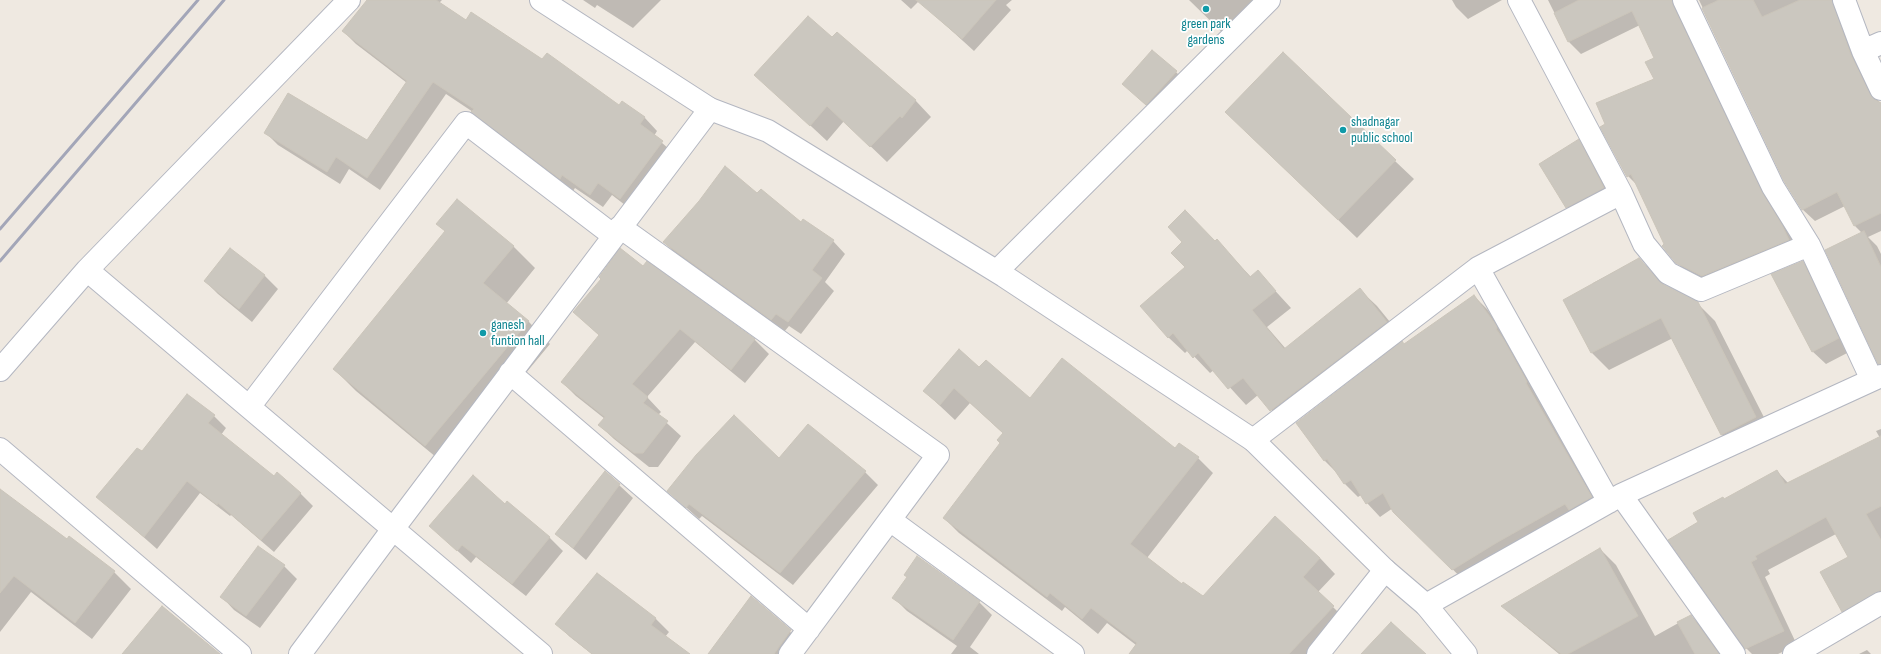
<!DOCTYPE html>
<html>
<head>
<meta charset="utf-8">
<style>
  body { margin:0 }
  canvas { display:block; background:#efe9e1 }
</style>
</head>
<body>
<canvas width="1881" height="654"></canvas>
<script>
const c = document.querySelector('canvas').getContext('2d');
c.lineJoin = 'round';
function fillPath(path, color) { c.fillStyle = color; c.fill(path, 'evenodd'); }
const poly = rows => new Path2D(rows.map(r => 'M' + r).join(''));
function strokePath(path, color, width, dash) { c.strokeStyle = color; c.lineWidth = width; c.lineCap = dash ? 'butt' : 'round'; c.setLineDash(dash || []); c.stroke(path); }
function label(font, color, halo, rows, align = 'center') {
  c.font = font + ' "Sofia Sans Condensed",sans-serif'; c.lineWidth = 3.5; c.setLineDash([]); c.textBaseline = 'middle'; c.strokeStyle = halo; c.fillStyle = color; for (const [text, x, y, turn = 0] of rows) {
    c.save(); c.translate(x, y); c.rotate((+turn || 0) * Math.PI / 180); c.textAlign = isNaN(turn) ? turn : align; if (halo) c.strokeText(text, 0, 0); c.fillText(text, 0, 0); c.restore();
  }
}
fillPath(poly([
  [368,0,442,0,439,3,466,21,542,61,619,106,622,102,645,118,657,131,654,136,676,155,634,212,612,195,603,207,575,188,573,191,486,125,473,112,446,94,380,190,349,169,340,184,278,145,265,132,367,142,407,83,356,44,343,31],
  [583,0,661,0,633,28,597,5,595,8],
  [901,0,1012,0,1006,5,1011,10,974,51,919,1,911,9],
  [1189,0,1269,0,1230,40],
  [1452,0,1502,0,1468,19,1456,7],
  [1548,0,1694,0,1800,252,1714,288,1689,275,1677,262,1665,245,1639,187,1628,176,1606,124,1655,79,1655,58,1640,25,1581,54,1569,42],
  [1699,0,1838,0,1863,69,1879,102,1881,103,1881,231,1868,237,1877,246,1881,254,1881,364,1862,233,1855,226,1845,206,1815,221,1802,209,1785,181],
  [837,33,916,101,931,117,887,162,844,121,827,141,756,75,832,38],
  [1176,72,1189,85,1160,117,1137,97],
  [1245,131,1395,161,1414,179,1357,238],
  [1578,141,1591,154,1616,201,1580,220,1567,207],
  [801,223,833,241,845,254,825,282,834,291,801,334,789,326,784,332,677,255,664,242],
  [438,224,513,246,535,268,506,304,529,322,550,344,448,467,356,391,334,369,446,232],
  [1217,241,1251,277,1258,272,1291,308,1267,327,1286,349,1360,290,1377,306,1403,338,1287,427,1258,395,1246,405,1214,370,1210,373,1188,350,1185,353,1168,337],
  [230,249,265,276,278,289,252,322,218,294,205,281],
  [1639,259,1666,287,1697,303,1715,321,1773,435,1739,452,1721,434,1673,338,1609,370,1591,352,1593,283],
  [1803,262,1816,275,1851,351,1826,364,1812,351],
  [647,263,755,340,769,354,745,383,695,342,647,397,661,412,658,415,681,436,658,467,649,467,614,439,599,425,605,419,576,396,562,382,600,336,574,312,643,267],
  [1474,296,1487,309,1509,340,1604,510,1466,583,1393,508,1380,517,1367,503,1361,495,1358,497,1345,484,1338,474,1324,460,1405,345],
  [979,369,1030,400,1198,458,1213,473,1147,558,1182,585,1203,598,1320,558,1335,574,1318,592,1348,622,1318,654,1132,654,1136,645,1107,623,1098,634,1065,607,1062,611,959,533,944,518,1001,443,1004,434,970,403,955,420,924,391],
  [214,416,226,428,221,435,274,478,300,493,313,506,274,552,231,515,230,516,200,493,157,549,98,497,142,453],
  [808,425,865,472,878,485,793,585,702,516,699,519,668,491,779,459],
  [1881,429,1881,612,1857,625,1842,611,1849,557,1836,534,1768,570,1770,574,1765,577,1797,645,1778,654,1752,654,1746,648,1700,523,1724,500,1777,471,1788,483,1880,438,1876,431],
  [606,473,633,498,586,560,556,534],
  [0,503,67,540,114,572,131,589,92,639,31,592,0,632],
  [507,503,550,538,563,551,526,596,476,557,471,563,430,526,505,505],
  [1600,549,1616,565,1655,636,1691,616,1707,632,1722,654,1559,654,1519,621,1503,606],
  [284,566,297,579,260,628,234,610,221,596],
  [598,574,656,619,669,632,665,637,688,654,592,654,570,637,557,624],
  [751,598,804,644,796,654,709,654],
  [894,598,979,602,992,615,970,647,979,654,951,654,957,646,907,611],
  [1867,650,1871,654,1859,654]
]), '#0003');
const building = poly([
  [367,0,436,0,466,20,471,12,542,59,547,53,619,105,622,101,645,117,640,124,663,141,620,199,598,183,590,195,562,175,560,179,471,112,474,109,433,82,367,178,336,157,327,172,264,133,288,93,367,140,407,81,342,31,367,0],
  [916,0,996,0,962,39,916,0],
  [1579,0,1672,0,1673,5,1762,192,1782,225,1789,240,1702,276,1676,263,1662,246,1664,244,1631,174,1627,177,1600,127,1605,124,1596,103,1654,79,1645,62,1654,58,1632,11,1568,42,1554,13,1579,0],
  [1719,0,1753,0,1762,17,1800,0,1832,0,1851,55,1870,94,1874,99,1881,103,1881,213,1854,226,1837,192,1802,210,1784,181,1702,8,1719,0],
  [808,16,832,37,837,32,916,100,902,118,900,116,870,147,827,106,810,126,754,75,808,16],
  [1152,50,1177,71,1146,105,1122,84,1152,50],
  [1283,52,1396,160,1338,220,1225,112,1283,52],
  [1579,139,1604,188,1566,208,1539,164,1579,139],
  [725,166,757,193,761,189,801,222,803,219,834,240,812,270,822,278,788,322,776,314,771,320,663,242,699,201,725,166],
  [457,199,514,246,483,283,529,321,425,446,333,369,445,231,436,224,457,199],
  [1185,210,1215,241,1217,239,1250,277,1258,270,1276,291,1252,310,1284,349,1360,288,1387,322,1270,411,1243,378,1228,389,1198,353,1193,358,1173,333,1168,338,1140,306,1185,267,1171,253,1182,242,1168,227,1185,210],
  [1864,231,1881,267,1881,364,1878,364,1825,250,1864,231],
  [230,248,265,275,239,309,204,281,230,248],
  [620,248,643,266,647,261,755,339,731,370,680,329,632,384,648,397,643,403,668,421,643,453,634,453,598,425,605,417,561,382,599,335,573,312,601,279,599,277,620,248],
  [1639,258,1662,284,1698,302,1756,417,1721,435,1661,318,1591,353,1563,300,1639,258],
  [1803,261,1839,338,1812,352,1771,274,1803,261],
  [1474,295,1496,325,1497,328,1496,329,1504,340,1527,382,1526,383,1592,497,1569,510,1565,504,1496,543,1452,570,1393,512,1383,493,1366,504,1351,480,1344,484,1327,459,1324,461,1296,423,1402,341,1404,344,1474,295],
  [959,349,979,367,986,360,1030,398,1062,358,1175,448,1179,443,1199,457,1130,544,1182,584,1183,582,1203,596,1275,516,1320,558,1303,577,1334,606,1289,654,1129,654,1137,643,1091,608,1082,619,1050,593,1047,597,943,518,1000,443,997,440,1003,433,954,388,940,405,923,391,959,349],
  [187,394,215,415,208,423,274,476,277,472,301,493,261,540,218,503,217,505,187,481,144,537,96,497,137,448,142,451,187,394],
  [734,415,779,458,808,424,866,471,780,573,689,504,686,508,667,491,696,455,734,415],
  [1881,436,1881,506,1866,514,1881,540,1881,590,1842,612,1820,572,1848,557,1826,517,1755,556,1757,559,1751,562,1784,631,1745,649,1668,540,1698,522,1693,513,1723,497,1724,499,1777,470,1785,484,1881,436],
  [605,471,620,484,573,548,555,534,605,471],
  [473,475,505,504,507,501,550,537,512,584,462,545,457,551,429,526,473,475],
  [0,489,67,539,69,536,115,571,75,623,14,576,0,593,0,489],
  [258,546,285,565,246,616,220,597,258,546],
  [1600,548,1638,616,1568,654,1561,654,1501,606,1600,548],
  [917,556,980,601,953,640,892,598,907,577,904,575,917,556],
  [597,573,656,618,651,625,690,654,592,654,555,624,597,573],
  [751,596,791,630,774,654,708,654,751,596],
  [162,606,220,654,122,654,162,606],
  [1691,615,1719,654,1695,654,1677,622,1691,615],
  [1391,622,1426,654,1361,654,1391,622]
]);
fillPath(building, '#cbc7bf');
strokePath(building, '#cbc5ba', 1);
const minor = poly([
  [1519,0,1621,193,1644,244,1668,273,1701,290,1809,245],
  [1684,0,1773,187,1809,245,1872,380],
  [1844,0,1863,51,1881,89],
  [1863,51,1881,43],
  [620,227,938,455,790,654],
  [1478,268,1609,502],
  [87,270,541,654],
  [997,271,1269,0],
  [0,370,87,270,349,0],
  [510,373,809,629],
  [249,407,466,123,614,236],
  [1253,440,1478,268,1621,193],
  [0,449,240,654],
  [1621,495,1734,654],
  [890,520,1073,654],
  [1426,605,1621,495,1881,376],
  [300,654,393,529,710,109],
  [1318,654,1385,570],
  [1794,654,1881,603]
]);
const secondary = poly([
  [541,0,710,109,768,131,1004,276,1253,440,1385,570,1426,605,1466,654]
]);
strokePath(minor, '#b4b7c1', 24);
strokePath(secondary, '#b4b7c1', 24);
strokePath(minor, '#fff', 22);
strokePath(secondary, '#fff', 22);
strokePath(poly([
  [0,229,198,0],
  [0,261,224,0]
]), '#a3a6b8', 3);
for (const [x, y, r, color] of [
  [1206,9,4,"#0f9aa8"],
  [1343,130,4,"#0f9aa8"],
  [483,333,4,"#0f9aa8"]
]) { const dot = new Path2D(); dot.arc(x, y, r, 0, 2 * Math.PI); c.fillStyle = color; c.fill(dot); strokePath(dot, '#fff', 1.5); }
label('14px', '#0d838f', '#fff', [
  ["green park",1206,24,"center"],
  ["gardens",1206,40,"center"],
  ["shadnagar",1351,122],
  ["public school",1351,138],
  ["ganesh",491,325],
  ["funtion hall",491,341]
], 'left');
</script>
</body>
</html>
